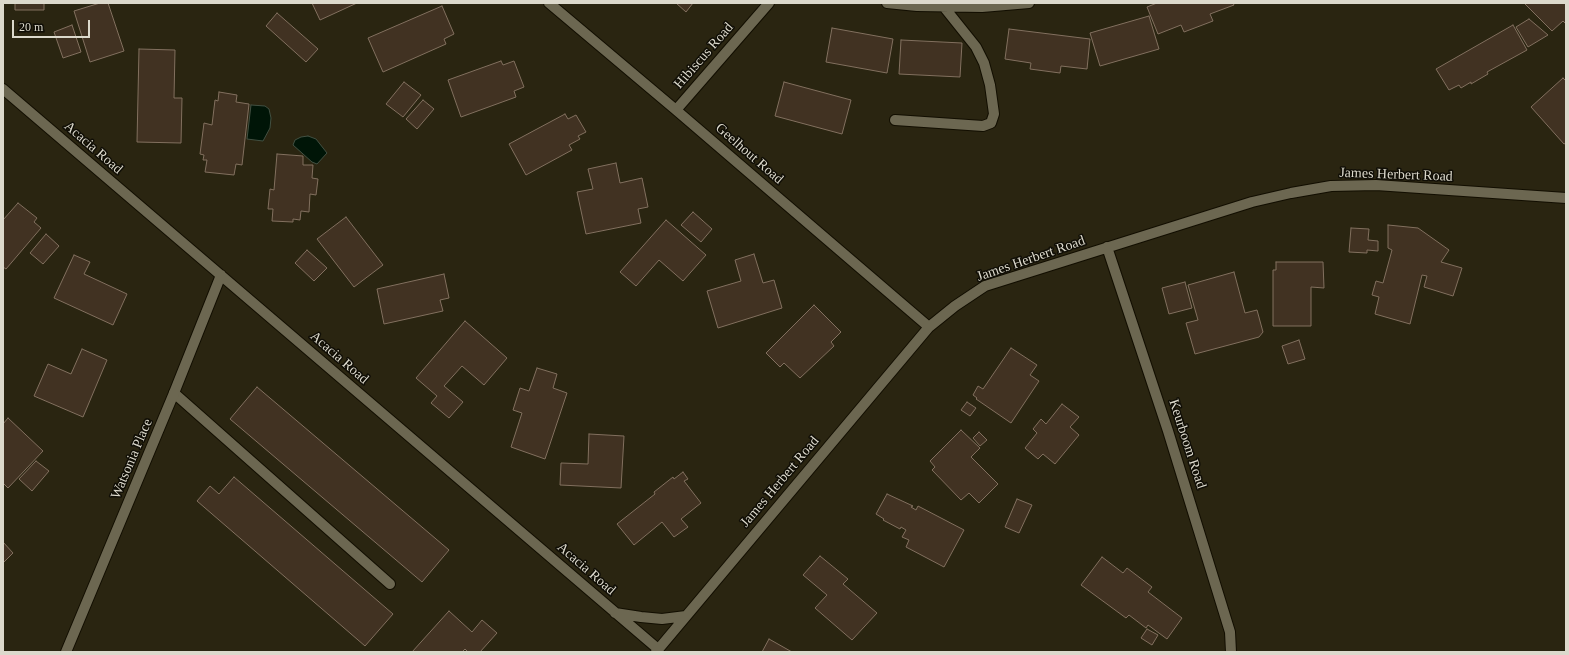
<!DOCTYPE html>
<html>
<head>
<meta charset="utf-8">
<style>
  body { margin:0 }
  #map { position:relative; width:1569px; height:655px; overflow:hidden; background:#2a2511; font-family:"Times New Roman",serif }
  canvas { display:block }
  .frame { position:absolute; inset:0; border:4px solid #dcd9cc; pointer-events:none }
  .scale { position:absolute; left:12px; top:20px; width:78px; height:18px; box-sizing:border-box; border:2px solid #dcd9cc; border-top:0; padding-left:5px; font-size:12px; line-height:14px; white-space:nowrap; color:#dcd9cc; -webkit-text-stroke:3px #100e06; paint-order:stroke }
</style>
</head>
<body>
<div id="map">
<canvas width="1569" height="655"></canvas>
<div class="frame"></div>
<div class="scale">20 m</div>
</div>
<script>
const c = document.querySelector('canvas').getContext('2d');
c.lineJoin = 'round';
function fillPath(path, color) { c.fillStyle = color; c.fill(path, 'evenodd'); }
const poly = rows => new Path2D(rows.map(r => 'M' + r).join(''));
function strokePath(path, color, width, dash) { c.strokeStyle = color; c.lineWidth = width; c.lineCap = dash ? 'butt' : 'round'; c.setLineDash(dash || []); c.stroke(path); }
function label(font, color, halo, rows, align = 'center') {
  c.font = font + ' "Times New Roman",serif'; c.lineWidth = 3; c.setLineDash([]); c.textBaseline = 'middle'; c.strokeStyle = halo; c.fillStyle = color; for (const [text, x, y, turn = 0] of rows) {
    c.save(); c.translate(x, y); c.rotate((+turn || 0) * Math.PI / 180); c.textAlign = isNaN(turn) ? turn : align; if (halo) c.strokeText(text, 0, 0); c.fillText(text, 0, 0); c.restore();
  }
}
const water = poly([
  [251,105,265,106,269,109,271,118,270,128,263,141,247,139,251,105],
  [308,136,316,139,327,153,317,164,312,162,293,145,295,140,301,137,308,136]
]);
fillPath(water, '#001507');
strokePath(water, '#425042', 1);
const building = poly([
  [15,3,44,3,44,10,15,10,15,3],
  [100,3,108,3,124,51,90,62,74,11,100,3],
  [312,3,357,3,320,20,312,3],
  [676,3,693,3,686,12,676,3],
  [1157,3,1233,3,1234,5,1210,14,1213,21,1184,32,1181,25,1158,34,1147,7,1157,3],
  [1524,3,1566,3,1566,24,1563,21,1552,31,1524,3],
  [442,6,454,34,444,39,446,44,383,72,368,38,442,6],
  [277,13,318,49,306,62,266,26,277,13],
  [1149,16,1159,49,1100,66,1090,33,1149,16],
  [1529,19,1548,35,1528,47,1516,27,1529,19],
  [72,25,81,52,63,58,54,32,72,25],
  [1513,25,1527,50,1487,72,1488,74,1471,84,1471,82,1461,88,1459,85,1449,90,1436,69,1513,25],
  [832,28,893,39,887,73,826,62,832,28],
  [1009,29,1090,39,1087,69,1061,66,1060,73,1030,69,1031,63,1005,59,1009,29],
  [901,40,962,43,960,77,899,74,901,40],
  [139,49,175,50,174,98,182,98,181,143,137,142,139,49],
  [501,61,503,65,514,61,524,87,514,91,516,97,461,117,448,80,501,61],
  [1563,78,1566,81,1566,143,1564,144,1531,107,1563,78],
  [404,82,421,95,403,117,386,104,404,82],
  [784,82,851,100,842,134,775,116,784,82],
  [219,92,237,95,236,102,249,104,242,165,236,164,234,175,205,172,207,160,203,160,204,155,200,154,204,123,212,125,215,100,218,101,219,92],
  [423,100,434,109,417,129,406,119,423,100],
  [565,114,568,119,576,115,586,132,578,136,580,139,569,145,572,150,526,175,509,144,565,114],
  [277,154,303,156,303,165,313,165,312,178,318,179,316,195,310,194,309,212,301,211,300,220,293,219,293,222,272,221,273,209,268,209,270,189,274,190,277,154],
  [616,163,620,183,642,178,648,207,638,209,641,223,586,234,577,192,593,189,588,169,616,163],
  [18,203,37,218,34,222,41,228,6,269,3,267,3,220,18,203],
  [693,212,712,229,701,242,681,225,693,212],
  [346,217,383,265,354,287,317,239,346,217],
  [666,220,706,255,683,281,659,260,636,286,620,272,666,220],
  [1388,225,1418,228,1449,250,1441,262,1462,268,1453,296,1424,287,1427,276,1422,275,1410,324,1375,314,1379,297,1372,295,1376,281,1383,283,1392,250,1388,248,1388,225],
  [1351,228,1369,229,1368,240,1378,241,1378,251,1367,250,1367,253,1349,252,1351,228],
  [46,234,59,246,43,264,30,253,46,234],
  [307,250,327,268,314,281,295,263,307,250],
  [754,254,763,283,774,280,782,308,718,328,707,291,741,281,735,260,754,254],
  [74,255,90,262,84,274,127,294,113,325,54,298,74,255],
  [1276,262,1323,262,1324,288,1311,287,1311,326,1273,326,1273,270,1276,270,1276,262],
  [1234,272,1245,313,1257,310,1263,332,1259,337,1195,354,1186,323,1198,320,1188,285,1234,272],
  [444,274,449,298,440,300,443,311,384,324,377,289,444,274],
  [1185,282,1192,308,1169,314,1162,288,1185,282],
  [814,305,841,332,831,342,834,346,800,378,784,363,780,367,766,353,814,305],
  [465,321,507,358,484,385,462,366,444,386,463,402,449,418,431,403,437,396,416,378,465,321],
  [1299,340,1305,359,1288,364,1282,346,1299,340],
  [1011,348,1037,365,1030,375,1039,381,1011,423,976,399,977,398,973,395,978,386,983,389,1011,348],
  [82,349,107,360,83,417,34,396,48,364,71,374,82,349],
  [537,368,557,374,553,388,567,393,545,459,511,447,522,413,513,410,520,388,529,391,537,368],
  [257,387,449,550,422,582,230,419,257,387],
  [967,402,976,408,970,416,961,410,967,402],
  [1062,404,1079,417,1070,427,1079,435,1055,464,1043,454,1038,459,1025,448,1037,433,1033,429,1041,419,1046,424,1062,404],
  [8,418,43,451,8,488,3,483,3,424,8,418],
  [961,430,980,448,971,457,998,484,979,503,969,493,961,500,932,470,935,467,930,461,961,430],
  [979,432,987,440,980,446,973,438,979,432],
  [589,434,624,436,621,488,560,485,561,463,588,464,589,434],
  [36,461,49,471,32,491,19,479,36,461],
  [683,472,688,479,684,481,701,503,681,519,688,527,674,537,662,522,634,545,617,524,655,494,654,492,673,477,674,479,683,472],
  [234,477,393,614,365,646,197,501,210,486,219,494,234,477],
  [887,494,913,506,911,507,916,510,918,506,964,530,944,567,906,547,909,540,902,537,906,530,901,527,900,529,883,520,884,519,876,514,887,494],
  [1017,499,1032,505,1019,533,1005,527,1017,499],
  [3,542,13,553,3,563,3,542],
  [820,556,848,579,843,584,877,613,852,640,815,608,827,595,803,575,820,556],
  [1102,557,1123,573,1127,568,1152,587,1148,592,1182,618,1167,639,1148,625,1146,628,1129,615,1126,618,1081,585,1102,557],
  [449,611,472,632,482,620,497,633,480,652,468,652,465,649,462,652,412,652,449,611],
  [1147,629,1158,635,1152,645,1141,638,1147,629],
  [769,639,792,652,762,652,769,639]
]);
fillPath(building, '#413222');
strokePath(building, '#82705f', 1);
const service = poly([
  [887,3,917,6,982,7,1029,3],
  [895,120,983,126,991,123,994,114,990,85,984,63,976,47,944,7],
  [174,393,390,584]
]);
const minor = poly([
  [549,3,676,110,929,327],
  [3,89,658,649],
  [676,110,769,3],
  [1107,247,1168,431,1230,632,1231,652],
  [615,613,641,617,662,619,686,616],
  [66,652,174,393,221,275],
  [656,652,929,327,955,306,985,286,1252,202,1291,193,1331,186,1376,185,1566,198]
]);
strokePath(service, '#120e00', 12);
strokePath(minor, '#120e00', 12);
strokePath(service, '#6c6751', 10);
strokePath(minor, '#6c6751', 10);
label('14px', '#dcd9cc', '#100e06', [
  ["Hibiscus Road",704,56,-49],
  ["Acacia Road",93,148,41],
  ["Geelhout Road",749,154,41],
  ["James Herbert Road",1396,175,2],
  ["James Herbert Road",1031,259,-19],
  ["Acacia Road",339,358,41],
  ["Keurboom Road",1187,444,72],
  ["Watsonia Place",132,459,-67],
  ["James Herbert Road",780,482,-50],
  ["Acacia Road",586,569,41]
]);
</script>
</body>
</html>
